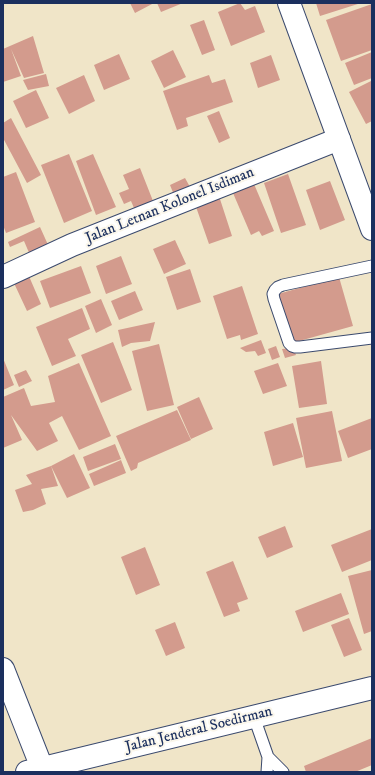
<!DOCTYPE html>
<html>
<head>
<meta charset="utf-8">
<style>
  body { margin:0 }
  #map { position:relative; width:375px; height:775px; overflow:hidden; background:#f0e5c8; font-family:"IM FELL DW Pica",serif }
  canvas { display:block }
  .frame { position:absolute; inset:0; border:4px solid #1b2f5e; pointer-events:none }
</style>
</head>
<body>
<div id="map">
<canvas width="375" height="775"></canvas>
<div class="frame"></div>
</div>
<script>
const c = document.querySelector('canvas').getContext('2d');
c.lineJoin = 'round';
function fillPath(path, color) { c.fillStyle = color; c.fill(path, 'evenodd'); }
const poly = rows => new Path2D(rows.map(r => 'M' + r).join(''));
function strokePath(path, color, width, dash) { c.strokeStyle = color; c.lineWidth = width; c.lineCap = dash ? 'butt' : 'round'; c.setLineDash(dash || []); c.stroke(path); }
function label(font, color, halo, rows, align = 'center') {
  c.font = font + ' "IM FELL DW Pica",serif'; c.lineWidth = 4; c.setLineDash([]); c.textBaseline = 'middle'; c.strokeStyle = halo; c.fillStyle = color; for (const [text, x, y, turn = 0] of rows) {
    c.save(); c.translate(x, y); c.rotate((+turn || 0) * Math.PI / 180); c.textAlign = isNaN(turn) ? turn : align; if (halo) c.strokeText(text, 0, 0); c.fillText(text, 0, 0); c.restore();
  }
}
fillPath(poly([
  [130,3,154,3,135,13],
  [157,3,183,3,161,12],
  [240,3,245,10,255,6,265,32,231,46,218,12],
  [316,3,361,3,320,16],
  [372,4,372,50,341,61,326,20],
  [204,20,215,50,202,55,190,25],
  [33,36,44,73,24,78,11,49,21,76,3,82,3,49],
  [173,50,186,77,164,88,151,61],
  [372,52,372,78,354,85,345,63],
  [119,54,130,79,104,90,94,65],
  [271,55,280,80,258,88,250,63],
  [46,74,49,86,28,90,23,80],
  [84,75,95,101,69,114,56,88],
  [209,75,212,83,225,79,233,102,186,118,188,126,177,130,163,91],
  [371,81,372,83,372,121,366,124,349,92],
  [36,90,49,118,26,128,13,101],
  [219,111,230,138,219,143,207,116],
  [11,118,41,175,27,183,3,138,3,123],
  [69,154,92,211,64,223,41,165],
  [93,154,116,207,96,215,76,161],
  [140,168,153,201,134,208,131,201,124,204,119,193,129,189,123,175],
  [16,172,35,222,6,233,3,225,3,177],
  [288,174,306,225,281,233,264,183],
  [185,178,190,187,186,187,174,195,170,185],
  [330,181,345,220,320,230,306,190],
  [254,184,274,231,262,236,259,231,251,235,233,193],
  [219,196,232,236,209,244,195,204],
  [40,227,49,247,30,255,24,241,10,247,8,242],
  [175,240,186,264,164,274,153,249],
  [121,256,132,284,106,294,96,266],
  [81,266,91,293,50,308,40,281],
  [190,269,201,302,177,310,166,277],
  [28,274,41,304,27,311,13,281],
  [339,277,353,326,292,343,278,294],
  [242,286,258,334,241,340,240,335,227,339,213,296],
  [135,291,143,310,119,320,111,301],
  [101,299,112,325,96,333,85,306],
  [82,308,90,329,68,339,76,356,52,366,36,327],
  [155,322,150,341,131,343,122,347,118,330],
  [261,340,266,353,258,356,255,351,246,352,240,348],
  [113,342,132,390,101,403,81,355],
  [159,344,174,405,147,411,132,351],
  [276,346,280,357,272,360,268,349],
  [293,348,296,355,285,358,282,349],
  [3,358,14,385,3,390],
  [321,361,327,404,299,408,292,366],
  [79,363,111,436,79,450,62,416,49,423,58,441,37,451,11,415,22,440,3,448,3,397,24,388,31,406,55,402,48,376],
  [278,363,287,386,263,394,254,371],
  [26,370,32,381,19,387,14,375],
  [199,397,213,429,191,439,177,407],
  [177,410,191,440,138,463,137,468,131,471,116,436],
  [332,411,342,461,306,468,296,418],
  [372,418,372,449,348,458,338,431],
  [293,423,303,457,273,466,264,432],
  [115,444,121,459,88,471,83,457],
  [74,454,90,488,67,498,51,466],
  [121,460,126,473,94,486,89,474],
  [51,466,58,486,41,489,46,504,33,510,23,512,15,490,32,484,26,475],
  [285,526,293,547,267,558,258,537],
  [372,529,372,560,342,572,331,545],
  [145,547,160,585,136,595,121,557],
  [233,561,248,599,237,603,240,611,224,617,206,572],
  [372,570,372,631,364,634,348,576],
  [341,593,349,614,303,632,295,611],
  [349,618,362,650,344,657,331,625],
  [175,622,185,648,166,656,155,630],
  [372,738,372,765,355,772,306,772,304,766]
]), '#d39b8d');
const service = poly([
  [372,266,283,285,278,287,275,290,273,294,274,299,289,343,292,346,295,347,300,347,372,338],
  [254,717,268,757],
  [267,772,268,757,283,772]
]);
const minor = poly([
  [3,277,72,245,339,139],
  [3,669,42,768]
]);
const tertiary = poly([
  [289,3,372,229]
]);
const primary = poly([
  [27,772,372,688]
]);
strokePath(service, '#3b4a6e', 13);
strokePath(minor, '#3b4a6e', 24);
strokePath(tertiary, '#3b4a6e', 24);
strokePath(primary, '#3b4a6e', 24);
strokePath(service, '#fff', 11);
strokePath(minor, '#fff', 22);
strokePath(tertiary, '#fff', 22);
strokePath(primary, '#fff', 22);
label('15px', '#1b2f5e', '#fbf7ec', [
  ["Jalan Letnan Kolonel Isdiman",170,206,-22],
  ["Jalan Jenderal Soedirman",199,730,-14]
]);
</script>
</body>
</html>
